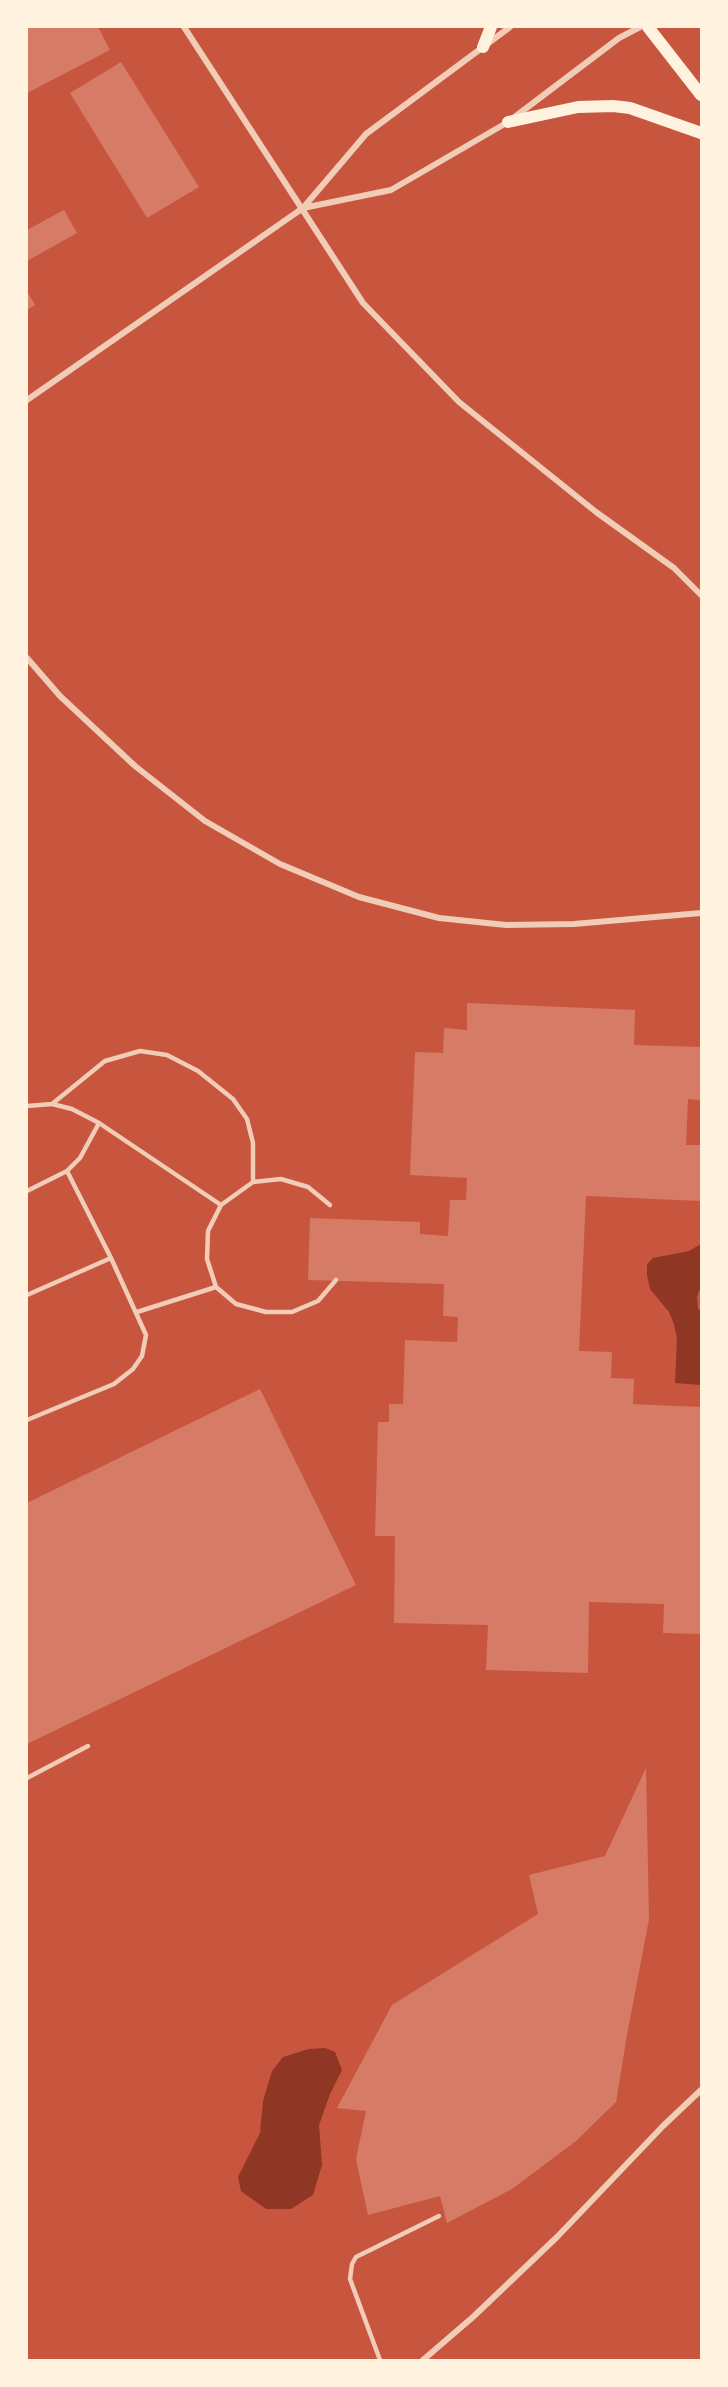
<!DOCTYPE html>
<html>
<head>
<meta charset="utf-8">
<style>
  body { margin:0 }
  #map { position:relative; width:728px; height:2387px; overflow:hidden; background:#c8553d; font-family:"Open Sans",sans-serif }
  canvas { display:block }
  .frame { position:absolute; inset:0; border:28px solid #fff3e0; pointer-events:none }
</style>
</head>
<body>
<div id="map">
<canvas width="728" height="2387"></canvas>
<div class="frame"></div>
</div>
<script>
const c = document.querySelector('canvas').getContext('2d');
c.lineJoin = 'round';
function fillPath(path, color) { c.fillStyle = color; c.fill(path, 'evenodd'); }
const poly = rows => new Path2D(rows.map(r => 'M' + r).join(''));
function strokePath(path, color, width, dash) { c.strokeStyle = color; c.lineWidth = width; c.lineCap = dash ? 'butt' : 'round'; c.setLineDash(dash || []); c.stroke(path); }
fillPath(poly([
  [701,1244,701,1286,697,1297,698,1308,701,1313,701,1385,675,1383,677,1339,674,1324,669,1312,650,1289,647,1275,647,1264,653,1258,689,1251],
  [325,2048,335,2052,342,2070,330,2094,319,2125,322,2165,313,2195,291,2209,266,2209,241,2191,238,2177,260,2133,263,2101,272,2071,283,2057,309,2049]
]), '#8f3625');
fillPath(poly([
  [27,27,98,27,110,50,27,93],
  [121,62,199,187,147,218,70,93],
  [64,210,77,233,27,261,27,230],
  [27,291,35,305,27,310],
  [467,1003,635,1010,634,1045,701,1047,701,1100,688,1099,686,1145,701,1145,701,1201,586,1196,579,1351,612,1352,611,1378,634,1379,633,1404,701,1407,701,1634,663,1633,664,1604,589,1602,588,1673,486,1670,488,1625,394,1623,395,1536,375,1536,378,1422,389,1422,389,1404,403,1404,405,1340,457,1342,458,1317,443,1316,444,1284,308,1280,310,1218,420,1222,420,1234,448,1236,450,1200,466,1200,467,1178,410,1175,415,1052,443,1053,444,1028,467,1030],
  [260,1389,356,1585,27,1744,27,1503],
  [646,1768,649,1919,627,2035,616,2102,576,2141,512,2189,447,2223,440,2196,368,2215,356,2159,366,2111,337,2108,392,2005,538,1914,529,1875,605,1856]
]), '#d67c66');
strokePath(poly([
  [52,1104,105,1061,140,1051,167,1055,198,1071,233,1099,247,1119,253,1143,253,1182],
  [27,1106,52,1104,72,1109,99,1123,221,1205],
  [67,1171,111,1258],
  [27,1191,67,1171,80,1158,99,1123],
  [330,1205,308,1187,281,1179,253,1182,221,1205,208,1231,207,1259,216,1287,236,1304,266,1312,292,1312,318,1301,336,1280],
  [27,1295,111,1258,146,1335,142,1356,133,1369,114,1384,27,1420],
  [137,1312,216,1287],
  [27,1778,88,1746],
  [380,2360,350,2279,352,2264,356,2257,439,2216]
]), '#f1ccb7', 4.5);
strokePath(poly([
  [184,27,363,303,459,402,596,512,674,568,701,595],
  [303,208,391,190,508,122,619,38,640,27],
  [27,400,303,208,366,134,510,27],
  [27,658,60,696,135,766,205,821,280,864,359,897,439,918,506,925,574,924,701,913],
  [423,2360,473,2317,557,2237,663,2126,701,2090]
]), '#f1ccb7', 6);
strokePath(poly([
  [648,27,701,95],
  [483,47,491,27],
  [508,122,578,107,613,106,630,108,701,133]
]), '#fff3e0', 12);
</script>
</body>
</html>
